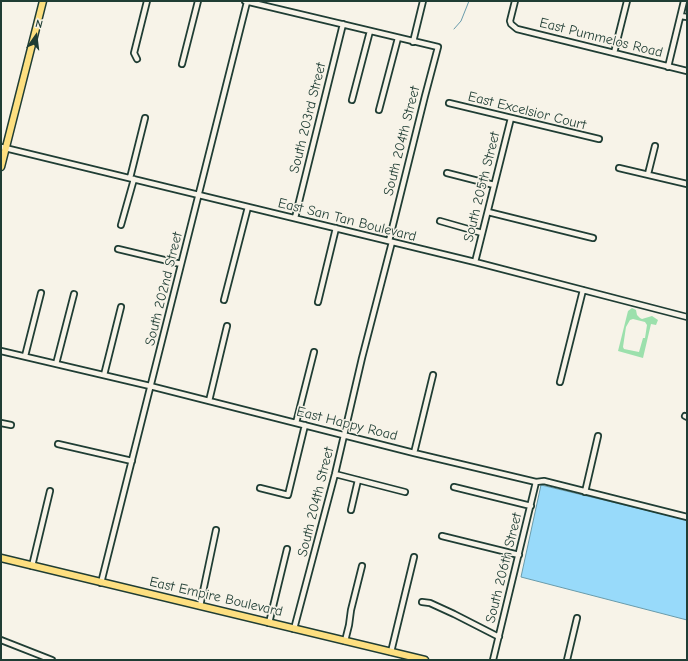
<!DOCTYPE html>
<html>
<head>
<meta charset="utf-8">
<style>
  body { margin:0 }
  #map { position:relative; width:688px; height:661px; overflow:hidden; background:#f7f3e8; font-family:"Comic Neue",sans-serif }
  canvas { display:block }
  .frame { position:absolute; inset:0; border:2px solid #1f3d34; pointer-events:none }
  .north { position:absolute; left:16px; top:16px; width:40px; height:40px; -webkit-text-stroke:3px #f7f3e8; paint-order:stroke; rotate:14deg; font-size:11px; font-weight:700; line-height:16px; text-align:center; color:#1f3d34 }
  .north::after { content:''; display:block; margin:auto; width:14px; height:18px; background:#1f3d34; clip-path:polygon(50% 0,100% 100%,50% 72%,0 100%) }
</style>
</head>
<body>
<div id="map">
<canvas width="688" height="661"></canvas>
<div class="frame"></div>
<div class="north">N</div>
</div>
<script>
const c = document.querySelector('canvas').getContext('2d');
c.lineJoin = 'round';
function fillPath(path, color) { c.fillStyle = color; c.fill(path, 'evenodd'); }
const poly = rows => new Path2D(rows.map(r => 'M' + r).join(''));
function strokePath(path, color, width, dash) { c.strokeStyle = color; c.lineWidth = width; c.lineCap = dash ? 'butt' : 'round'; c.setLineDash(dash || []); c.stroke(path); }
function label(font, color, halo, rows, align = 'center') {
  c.font = font + ' "Comic Neue",sans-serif'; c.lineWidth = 3; c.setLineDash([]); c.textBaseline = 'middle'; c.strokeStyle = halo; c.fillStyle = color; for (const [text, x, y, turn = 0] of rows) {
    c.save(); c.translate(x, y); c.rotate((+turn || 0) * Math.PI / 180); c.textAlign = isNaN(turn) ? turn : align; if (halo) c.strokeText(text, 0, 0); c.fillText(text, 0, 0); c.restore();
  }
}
fillPath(poly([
  [632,308,636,310,637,315,640,318,642,319,652,316,658,320,656,325,651,324,643,358,618,351,628,311],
  [633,319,645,322,647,325,645,338,643,338,639,352,624,349,623,347,626,327,630,320]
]), '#9ce0ac');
const water = poly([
  [541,485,687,520,687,620,521,577,541,485]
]);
fillPath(water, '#98dafa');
strokePath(water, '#689bab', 1);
strokePath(poly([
  [454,29,461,21,469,1]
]), '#689bab', 1);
const minor = poly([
  [245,1,438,47,425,96,389,241],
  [515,1,510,21,511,24,517,29,687,71],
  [681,16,687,17],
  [413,42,423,1],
  [614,53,627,1],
  [137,59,134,53,147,1],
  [182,64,198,1],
  [668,67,684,1],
  [352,100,370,31],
  [449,103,599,139],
  [379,110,398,38],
  [1,147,475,262,687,317],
  [619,168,687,184],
  [447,173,494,185],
  [648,174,655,146],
  [130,178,145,118],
  [488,212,593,238],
  [295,218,343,24],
  [440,221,482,233],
  [121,225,134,179],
  [118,249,181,264],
  [475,262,511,118],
  [224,300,248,207],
  [318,302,336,228],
  [1,351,150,386,414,453,536,482,544,481,687,517],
  [25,356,41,293],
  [56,364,74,294],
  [104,375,121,307],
  [560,382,583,290],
  [209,401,227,326],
  [685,416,687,417],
  [1,423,11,425],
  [296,423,314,352],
  [58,444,132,461],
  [414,453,433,375],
  [335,474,405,492],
  [454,487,531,506],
  [260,488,288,495,305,425],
  [585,492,598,436],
  [351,510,358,480],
  [442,536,519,555],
  [32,566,50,491],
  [101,583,247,2],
  [422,602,430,603,454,614,499,637],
  [200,606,216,530],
  [269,623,287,549],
  [294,629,335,474,362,358,392,242],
  [1,640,52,660],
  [345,641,349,625,351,610,362,566],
  [391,652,414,557],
  [493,660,536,482],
  [567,660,577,618]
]);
const major = poly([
  [1,167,43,1],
  [1,558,425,660]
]);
strokePath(minor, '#1f3d34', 8);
strokePath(major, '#1f3d34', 9);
strokePath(minor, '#f7f3e8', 4.5);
strokePath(major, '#fddf80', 6);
label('14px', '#1f3d34', '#f7f3e8', [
  ["East Pummelos Road",601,38,14],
  ["East Excelsior Court",527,111,14],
  ["South 203rd Street",308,118,-76],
  ["South 204th Street",402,141,-76],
  ["South 205th Street",482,187,-76],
  ["East San Tan Boulevard",347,220,14],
  ["South 202nd Street",164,289,-76],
  ["East Happy Road",347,424,14],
  ["South 204th Street",316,502,-76],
  ["South 206th Street",504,568,-76],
  ["East Empire Boulevard",216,597,13]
]);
</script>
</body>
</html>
